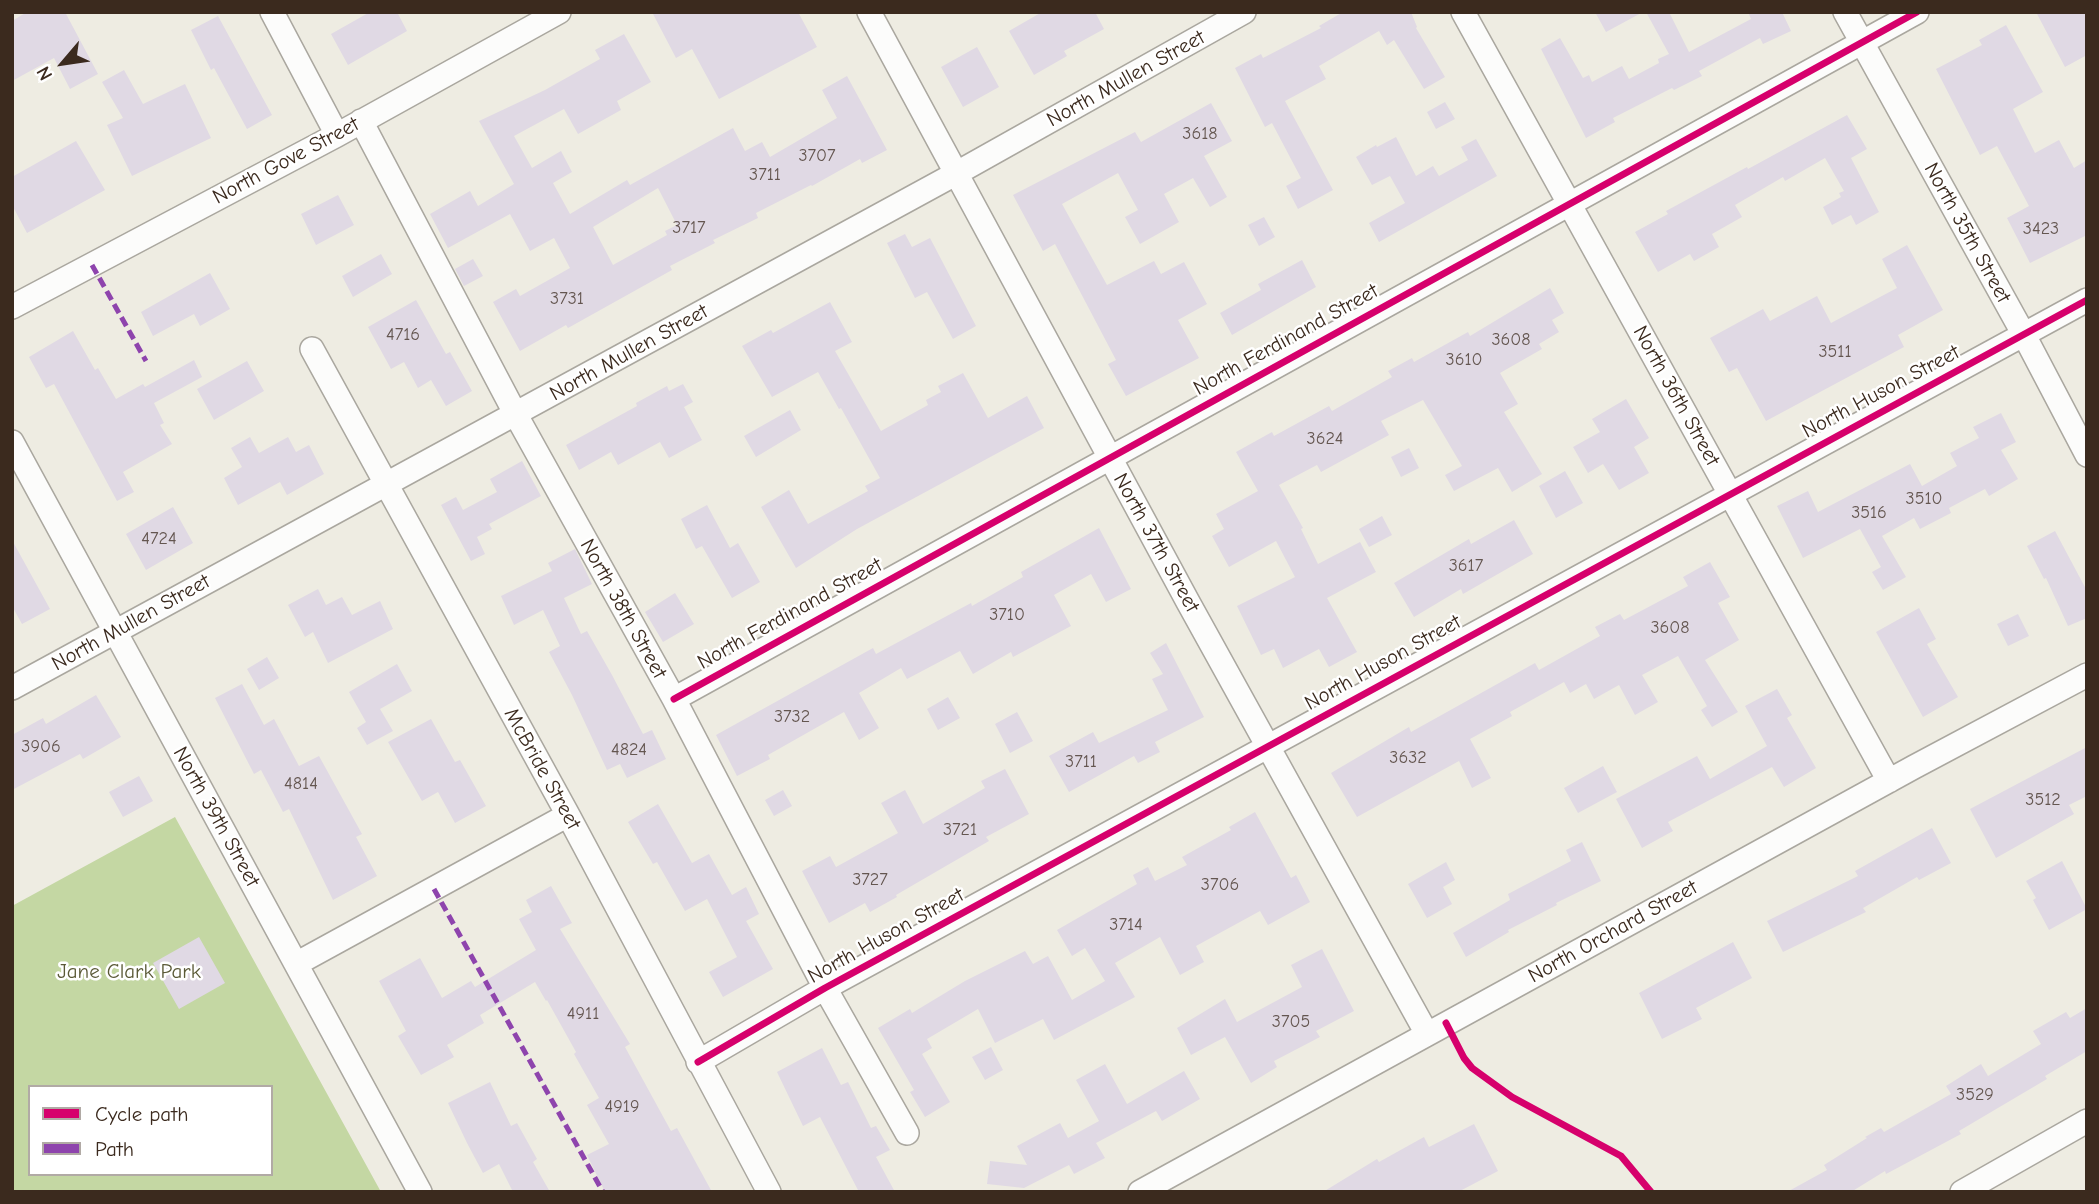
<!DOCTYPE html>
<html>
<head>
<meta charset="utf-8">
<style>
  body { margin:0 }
  #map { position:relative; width:2099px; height:1204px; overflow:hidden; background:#eeece2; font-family:"Comic Neue",sans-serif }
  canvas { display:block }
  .frame { position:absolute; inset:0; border:14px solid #3b2a1e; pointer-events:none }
  .legend { position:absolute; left:28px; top:1085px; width:245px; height:91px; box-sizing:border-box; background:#fff; border:2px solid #b1aaa5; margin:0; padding:9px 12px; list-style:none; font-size:21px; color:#3b2a1e }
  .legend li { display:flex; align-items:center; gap:14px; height:35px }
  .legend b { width:35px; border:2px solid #b1aaa5 }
  .north { position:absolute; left:28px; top:28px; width:70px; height:70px; -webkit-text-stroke:5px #fff; paint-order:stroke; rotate:241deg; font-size:19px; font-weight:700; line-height:28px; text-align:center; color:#3b2a1e }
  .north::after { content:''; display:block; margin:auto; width:24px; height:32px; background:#3b2a1e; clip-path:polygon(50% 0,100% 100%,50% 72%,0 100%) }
</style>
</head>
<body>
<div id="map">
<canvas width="2099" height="1204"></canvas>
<div class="frame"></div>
<ul class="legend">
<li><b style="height:9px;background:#d6006c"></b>Cycle path</li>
<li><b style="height:9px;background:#8e44ad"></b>Path</li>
</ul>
<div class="north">N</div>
</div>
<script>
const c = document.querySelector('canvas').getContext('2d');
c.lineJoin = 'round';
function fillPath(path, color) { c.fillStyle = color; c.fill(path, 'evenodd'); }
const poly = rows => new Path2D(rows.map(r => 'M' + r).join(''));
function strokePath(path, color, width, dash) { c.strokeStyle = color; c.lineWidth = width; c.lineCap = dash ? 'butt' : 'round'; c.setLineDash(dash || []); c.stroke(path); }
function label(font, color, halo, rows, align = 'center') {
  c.font = font + ' "Comic Neue",sans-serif'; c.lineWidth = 5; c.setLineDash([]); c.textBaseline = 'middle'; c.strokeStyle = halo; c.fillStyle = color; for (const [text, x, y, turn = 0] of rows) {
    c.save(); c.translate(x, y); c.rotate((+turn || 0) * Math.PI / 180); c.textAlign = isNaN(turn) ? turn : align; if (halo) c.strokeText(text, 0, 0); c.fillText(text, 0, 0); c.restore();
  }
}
fillPath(poly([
  [175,817,381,1192,12,1192,12,906],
  [30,1087,271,1087,271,1174,30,1174]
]), '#c4d7a3');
fillPath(poly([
  [27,12,65,12,98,74,70,89,54,58,12,81,12,21],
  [370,12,397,12,407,31,348,65,331,34],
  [652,12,798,12,817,47,719,99,692,49,676,58],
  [1042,12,1095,12,1104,29,1064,51,1067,56,1034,75,1009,31],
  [1343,12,1411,12,1417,27,1416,28,1445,77,1424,89,1394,40,1387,45,1379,31,1319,66,1326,79,1285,101,1333,190,1298,209,1286,186,1301,178,1272,123,1265,127,1235,68,1261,54,1263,58,1321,28,1319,26],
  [1595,12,1643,12,1606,32],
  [1646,12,1669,12,1689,52,1751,19,1748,12,1782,12,1791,31,1763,44,1760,38,1699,71,1702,76,1674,90,1672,88,1613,118,1615,122,1586,138,1541,49,1560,38,1583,78,1589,75,1592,82,1622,66,1629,79,1659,63,1658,59,1669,54],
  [2036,12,2087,12,2087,55,2065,67],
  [218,16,272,115,247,129,214,68,211,70,191,30],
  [2006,25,2043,92,2013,109,2035,153,2059,140,2074,168,2087,160,2087,235,2030,263,2007,218,2029,206,1997,146,1980,155,1936,69,1982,45,1979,40],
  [624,34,651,82,617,101,621,110,578,134,564,109,514,136,532,168,561,151,572,172,553,183,570,214,627,180,630,185,733,128,745,151,762,142,770,157,837,118,822,90,847,76,887,150,862,163,860,159,812,186,811,185,756,213,758,218,713,240,715,243,670,266,672,270,568,328,566,325,520,351,493,302,516,289,520,296,570,268,554,238,530,251,510,214,448,248,430,214,470,191,478,206,514,184,479,121,545,90,600,59,595,50],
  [658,188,677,225,665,231,667,235,613,265,593,227],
  [977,47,999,87,963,107,941,67],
  [124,70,143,104,185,84,211,138,132,176,107,125,123,118,102,82],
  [1445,102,1455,119,1436,129,1427,112],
  [1211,103,1232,141,1204,156,1227,197,1210,207,1193,178,1164,194,1179,222,1140,244,1125,217,1138,210,1118,173,1062,204,1107,285,1154,261,1161,274,1184,262,1207,304,1178,320,1199,358,1126,396,1108,364,1116,360,1055,244,1043,251,1013,195,1135,132,1141,142],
  [1847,115,1867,149,1851,158,1879,212,1856,225,1851,215,1832,225,1823,207,1841,197,1839,193,1844,191,1825,158,1785,181,1783,177,1735,205,1742,217,1712,234,1719,247,1694,261,1690,254,1658,272,1635,232,1668,214,1666,211,1747,167,1748,169],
  [1396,137,1416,176,1433,166,1439,176,1468,160,1461,147,1476,139,1497,176,1379,242,1369,223,1405,203,1390,176,1372,185,1356,157,1376,145,1377,147],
  [76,141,105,190,27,233,12,205,12,177],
  [338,195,354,225,316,245,301,214],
  [1264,217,1275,237,1259,246,1248,225],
  [905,234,912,247,930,238,976,326,953,339,927,292,915,298,887,243],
  [1907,245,1943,310,1898,335,1904,347,1766,421,1737,368,1729,372,1710,338,1763,309,1770,321,1817,296,1831,323,1897,288,1882,259],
  [381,254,392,274,353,297,342,276],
  [473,259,483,276,464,286,455,269],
  [1302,260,1316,287,1232,335,1220,313,1261,290,1258,284],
  [210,273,230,309,200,326,194,314,153,336,141,312],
  [1550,288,1564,313,1552,320,1559,332,1539,344,1542,349,1500,373,1518,404,1504,412,1542,474,1512,492,1498,468,1454,491,1445,475,1462,466,1423,400,1381,421,1389,435,1321,472,1317,465,1279,485,1303,528,1301,529,1318,564,1360,542,1376,572,1327,598,1357,652,1329,667,1319,649,1283,668,1274,649,1261,655,1237,606,1295,577,1276,541,1229,567,1212,536,1224,529,1216,514,1258,491,1236,452,1272,432,1274,436,1329,406,1332,411,1392,377,1388,371,1412,358,1414,362,1468,332,1470,336],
  [416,300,446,354,450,352,472,391,446,406,431,380,418,388,404,362,391,369,368,327],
  [830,302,852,342,835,351,881,431,928,405,926,400,941,392,938,386,963,373,988,418,1027,396,1044,428,857,529,796,568,761,507,789,490,808,524,868,491,865,486,880,478,841,408,839,409,818,372,772,397,742,346,771,330,773,333],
  [73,331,95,370,98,368,116,399,143,384,145,387,194,360,202,377,154,403,164,423,160,425,172,444,123,472,134,492,117,501,54,384,46,388,29,357],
  [247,361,264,391,214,420,197,389],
  [683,384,693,402,684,407,702,440,669,458,660,442,618,465,611,452,579,470,566,445,637,406,636,403,667,386,669,391],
  [1626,399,1649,438,1634,447,1649,473,1619,490,1603,464,1588,473,1573,447,1600,432,1592,419],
  [790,410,801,430,756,457,744,436],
  [2001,413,2016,442,2001,450,2018,479,1989,496,1985,489,1949,508,1951,513,1920,529,1914,518,1882,536,1906,577,1883,590,1872,572,1881,567,1860,529,1803,558,1777,506,1808,491,1818,512,1910,464,1922,486,1957,466,1950,453,1979,438,1973,427],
  [250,437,259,453,288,437,296,452,309,445,324,474,287,495,280,482,238,505,224,478,242,467,231,448],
  [1409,448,1419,468,1401,477,1391,457],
  [522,461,541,496,489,524,492,529,477,537,485,554,471,561,441,505,456,497,463,510,497,492,490,479],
  [1565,471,1583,503,1556,518,1539,486],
  [707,505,730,548,738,543,760,582,732,598,702,546,696,549,681,519],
  [173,507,193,543,146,570,126,534],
  [1382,516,1392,535,1369,547,1359,529],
  [1514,520,1533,554,1463,594,1461,589,1414,617,1394,583,1469,539,1471,544],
  [1099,528,1131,589,1106,602,1091,574,1054,595,1071,626,1013,657,1011,652,973,674,960,651,907,679,901,668,859,693,879,728,859,740,844,712,768,755,770,759,737,776,716,735,873,648,876,654,971,603,972,606,1023,577,1021,572],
  [2055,531,2087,591,2087,618,2068,626,2046,578,2044,579,2027,546],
  [12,540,50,609,22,624,12,606],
  [575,549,592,584,564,598,581,634,587,631,612,675,643,734,652,730,666,759,627,778,620,764,607,770,572,695,549,652,560,646,543,610,514,625,501,596,552,571,548,563],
  [1710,562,1730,597,1718,603,1739,640,1705,660,1738,712,1712,727,1701,710,1707,706,1678,656,1642,675,1658,702,1635,715,1619,685,1594,699,1586,684,1570,693,1564,682,1510,712,1512,716,1470,739,1491,778,1472,788,1459,761,1357,817,1331,773,1409,727,1411,732,1535,663,1539,670,1600,636,1595,627,1620,614,1624,620,1688,586,1683,577],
  [318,589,326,605,342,597,352,615,380,601,393,629,328,663,313,632,305,637,288,605],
  [675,593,694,624,663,642,645,612],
  [1919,608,1936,639,1927,644,1958,697,1923,717,1876,632],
  [2018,614,2029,636,2008,646,1997,624],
  [1166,643,1204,717,1155,742,1160,752,1138,763,1134,756,1069,792,1049,756,1093,732,1099,743,1168,710,1152,679,1163,674,1150,653],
  [267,657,279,678,259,690,247,669],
  [397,664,412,691,380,709,393,731,367,745,357,728,366,722,349,692],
  [242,684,264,725,274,719,299,766,319,756,362,834,356,837,377,876,333,900,289,809,283,812,261,770,254,774,215,698],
  [1777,689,1792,715,1787,718,1816,768,1784,787,1772,767,1668,822,1673,831,1642,848,1616,799,1697,756,1710,779,1767,746,1745,706],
  [96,695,121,737,83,759,80,754,12,790,12,735,43,718,46,724],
  [948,697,960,718,938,730,927,709],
  [1017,712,1033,741,1010,753,995,724],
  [431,719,455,762,460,760,486,806,455,823,438,792,422,801,388,742],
  [2087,747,2087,796,2069,805,2074,814,1996,858,1970,809],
  [1603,766,1617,792,1578,813,1564,788],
  [1005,769,1029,814,986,837,989,841,896,895,897,897,870,912,865,903,829,923,802,871,830,856,836,867,898,833,881,803,905,790,923,824,985,788,981,781],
  [139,776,153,801,123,817,109,792],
  [783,790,792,806,774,816,765,800],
  [658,804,692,863,709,854,732,895,746,887,759,914,746,921,773,969,723,997,709,972,737,957,707,899,685,911,657,862,653,864,628,822],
  [1255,812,1291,878,1296,875,1310,902,1268,925,1260,911,1196,946,1204,962,1180,975,1160,937,1115,963,1135,997,1054,1040,1043,1019,995,1043,978,1009,927,1039,932,1048,922,1054,950,1102,925,1117,910,1092,914,1090,878,1028,910,1009,912,1013,965,981,1025,951,1033,964,1048,956,1072,1000,1105,981,1085,948,1072,956,1057,930,1137,884,1133,875,1148,867,1155,881,1187,865,1182,857,1231,830,1229,827],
  [1932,828,1951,863,1919,880,1917,877,1863,908,1866,912,1783,952,1767,921,1858,876,1855,871],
  [1582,842,1601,881,1556,903,1557,905,1508,930,1509,932,1466,957,1453,933,1510,900,1508,894,1571,861,1566,850],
  [2062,861,2087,909,2049,930,2033,900,2036,898,2026,881],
  [1446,862,1455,880,1443,887,1452,904,1427,918,1408,884],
  [551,886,572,923,560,929,630,1044,625,1047,671,1131,677,1128,712,1192,605,1192,587,1155,609,1144,587,1105,599,1098,574,1054,576,1052,547,1000,546,1001,535,982,480,1015,484,1023,447,1045,454,1057,421,1075,398,1036,406,1031,379,981,420,958,442,998,471,981,475,987,536,950,519,919,532,912,526,900],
  [199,937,225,983,179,1009,153,963],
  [1733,942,1752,978,1696,1008,1702,1019,1662,1039,1639,993],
  [1322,949,1354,1011,1316,1031,1320,1037,1274,1061,1277,1067,1251,1083,1225,1037,1191,1055,1177,1028,1225,999,1237,1022,1302,987,1291,965],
  [2087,1008,2087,1051,2045,1076,2047,1079,1959,1131,1961,1134,1886,1174,1885,1171,1851,1192,1787,1192,1827,1170,1824,1165,1867,1138,1865,1137,1881,1128,1884,1132,1951,1094,1946,1086,1981,1064,1988,1076,2041,1044,2033,1031,2066,1012,2070,1018],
  [991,1047,1003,1070,985,1080,972,1057],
  [822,1048,841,1085,848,1082,871,1128,876,1126,890,1150,876,1157,895,1192,859,1192,820,1117,803,1126,777,1072],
  [1105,1064,1127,1104,1184,1071,1200,1099,1162,1121,1156,1111,1096,1143,1105,1158,1074,1174,1069,1165,1024,1188,987,1184,990,1161,1027,1165,1017,1146,1060,1123,1068,1138,1099,1121,1076,1080],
  [490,1082,511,1126,517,1123,537,1159,533,1162,550,1192,513,1192,499,1164,483,1173,467,1143,448,1103],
  [1474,1124,1498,1171,1458,1192,1323,1192,1377,1159,1379,1162,1424,1137,1429,1147]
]), '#e0d9e4');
const minor = poly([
  [272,12,337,135],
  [869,12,1188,602,1427,1034],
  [1463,12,1889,781],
  [1845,12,2024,335,2087,455],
  [361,121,516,415,674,699,825,988,907,1133],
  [12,307,337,135,559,12],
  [312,349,568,815,769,1192],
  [12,442,420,1192],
  [12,688,957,173,1244,12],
  [674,699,1917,12],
  [296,964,568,815],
  [698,1062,825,988,2087,300],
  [1140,1192,1914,767,2087,675],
  [1962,1192,2087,1121]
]);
strokePath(minor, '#aaa79f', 26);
strokePath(minor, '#fcfcfb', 23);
strokePath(poly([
  [92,265,146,361],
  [434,889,603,1192]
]), '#8e44ad', 5, [10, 5]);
strokePath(poly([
  [674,699,1917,12],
  [1446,1023,1464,1058,1472,1068,1512,1097,1621,1156,1651,1192],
  [698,1062,825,988,2087,300]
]), '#d6006c', 7);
label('18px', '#645650', null, [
  ["3618",1200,134],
  ["3707",817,156],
  ["3711",765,175],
  ["3717",689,228],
  ["3423",2041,229],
  ["3731",567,299],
  ["4716",403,335],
  ["3608",1511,340],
  ["3511",1835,352],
  ["3610",1464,360],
  ["3624",1325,439],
  ["3510",1924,499],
  ["3516",1869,513],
  ["4724",159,539],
  ["3617",1466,566],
  ["3710",1007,615],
  ["3608",1670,628],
  ["3732",792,717],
  ["3906",41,747],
  ["4824",629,750],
  ["3632",1408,758],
  ["3711",1081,762],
  ["4814",301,784],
  ["3512",2043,800],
  ["3721",960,830],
  ["3727",870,880],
  ["3706",1220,885],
  ["3714",1126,925],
  ["4911",583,1014],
  ["3705",1291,1022],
  ["3529",1975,1095],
  ["4919",622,1107]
]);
label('21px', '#3b2a1e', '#fff', [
  ["North Mullen Street",1126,79,-29],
  ["North Gove Street",286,161,-28],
  ["North 35th Street",1967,233,61],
  ["North Ferdinand Street",1286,340,-29],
  ["North Mullen Street",629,353,-29],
  ["North Huson Street",1881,392,-28],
  ["North 36th Street",1676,396,61],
  ["North 37th Street",1156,543,61],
  ["North 38th Street",623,609,61],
  ["North Ferdinand Street",790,614,-29],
  ["North Mullen Street",131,623,-29],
  ["North Huson Street",1383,663,-29],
  ["McBride Street",542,769,61],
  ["North 39th Street",216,817,61],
  ["North Orchard Street",1613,932,-29],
  ["North Huson Street",886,936,-29]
]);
label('21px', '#5a5936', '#fff', [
  ["Jane Clark Park",129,972]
]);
</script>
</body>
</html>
